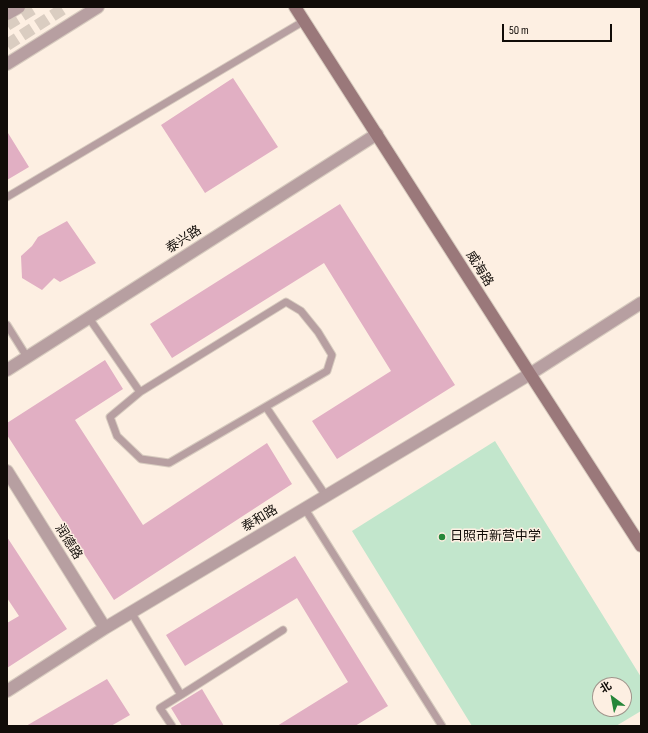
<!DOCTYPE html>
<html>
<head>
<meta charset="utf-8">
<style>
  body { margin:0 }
  #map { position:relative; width:648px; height:733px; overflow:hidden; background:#fdefe2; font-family:"Sofia Sans Condensed","Noto Sans SC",sans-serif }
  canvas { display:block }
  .frame { position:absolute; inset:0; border:8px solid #110c08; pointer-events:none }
  .north { position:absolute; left:592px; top:677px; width:40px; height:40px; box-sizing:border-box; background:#fdefe2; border:1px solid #9f948b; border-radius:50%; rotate:328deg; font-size:11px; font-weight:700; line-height:16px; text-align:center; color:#110c08 }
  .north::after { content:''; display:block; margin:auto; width:14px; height:18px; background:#268639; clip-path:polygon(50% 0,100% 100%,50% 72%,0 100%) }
  .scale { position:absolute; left:502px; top:24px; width:110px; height:18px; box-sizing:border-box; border:2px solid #110c08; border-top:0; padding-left:5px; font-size:12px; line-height:14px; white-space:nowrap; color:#110c08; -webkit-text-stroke:3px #fdefe2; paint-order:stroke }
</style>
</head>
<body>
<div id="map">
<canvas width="648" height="733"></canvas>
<div class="frame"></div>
<div class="north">北</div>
<div class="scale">50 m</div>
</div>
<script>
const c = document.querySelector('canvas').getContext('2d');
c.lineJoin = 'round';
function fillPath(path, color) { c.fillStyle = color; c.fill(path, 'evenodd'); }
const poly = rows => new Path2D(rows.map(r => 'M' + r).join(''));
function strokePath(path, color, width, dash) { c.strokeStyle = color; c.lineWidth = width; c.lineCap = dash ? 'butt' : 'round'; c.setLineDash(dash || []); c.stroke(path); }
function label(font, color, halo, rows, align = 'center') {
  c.font = font + ' "Sofia Sans Condensed","Noto Sans SC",sans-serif'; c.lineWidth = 3; c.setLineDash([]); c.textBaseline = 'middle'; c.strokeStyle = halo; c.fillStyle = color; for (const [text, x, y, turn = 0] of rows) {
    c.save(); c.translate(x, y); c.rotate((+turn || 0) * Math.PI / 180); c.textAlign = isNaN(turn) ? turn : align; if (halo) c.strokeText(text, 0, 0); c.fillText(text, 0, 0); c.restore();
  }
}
fillPath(poly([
  [495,441,641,677,641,711,616,726,472,726,352,531],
  [600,685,624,685,624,709,600,709]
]), '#c2e6cc');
fillPath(poly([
  [233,78,278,147,205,193,161,125],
  [8,133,29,167,7,180,7,134],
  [340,204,455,385,337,459,312,421,391,371,324,263,172,358,150,324],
  [67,221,96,263,60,282,54,278,42,290,22,278,21,256,32,246,38,237],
  [105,360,123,389,75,420,143,525,267,443,292,484,114,600,7,435,7,423],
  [7,537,67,629,7,668,7,623,19,616,7,598],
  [295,556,388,706,355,726,277,726,348,682,297,598,185,666,166,635],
  [107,679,130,715,111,726,26,726],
  [202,689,224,726,182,726,171,708]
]), '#e1afc3');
strokePath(poly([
  [7,25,36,7],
  [7,45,66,7]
]), '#dacdc1', 12, [12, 6]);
const service = poly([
  [7,197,304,21],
  [89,318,140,392,110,417,117,436,141,459,169,463,327,371,332,355,318,332,301,311,286,302,140,392],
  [7,325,27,357],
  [266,407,326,496],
  [305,509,442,726],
  [131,612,181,695,160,708,172,726],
  [181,695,283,630]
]);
const minor = poly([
  [7,14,19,7],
  [7,64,98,7],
  [7,370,377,134],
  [7,471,105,628],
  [7,691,105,628,530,374,641,303]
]);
const secondary = poly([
  [295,7,530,374,641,546]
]);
strokePath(service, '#d7cbbf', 9);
strokePath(minor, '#d7cbbf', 14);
strokePath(secondary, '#d7cbbf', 14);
strokePath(service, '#b79fa1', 7);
strokePath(minor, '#b79fa1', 12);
strokePath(secondary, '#9a787a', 12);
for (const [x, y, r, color] of [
  [442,537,4,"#268639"]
]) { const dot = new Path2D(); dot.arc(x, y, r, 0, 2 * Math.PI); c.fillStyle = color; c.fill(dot); strokePath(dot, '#fdefe2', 1.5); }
label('13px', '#110c08', '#fdefe2', [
  ["泰兴路",184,240,-33],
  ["威海路",479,269,58],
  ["泰和路",260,519,-31],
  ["润德路",68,542,58]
]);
label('13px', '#110c08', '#fdefe2', [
  ["日照市新营中学",450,537]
], 'left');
</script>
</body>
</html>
